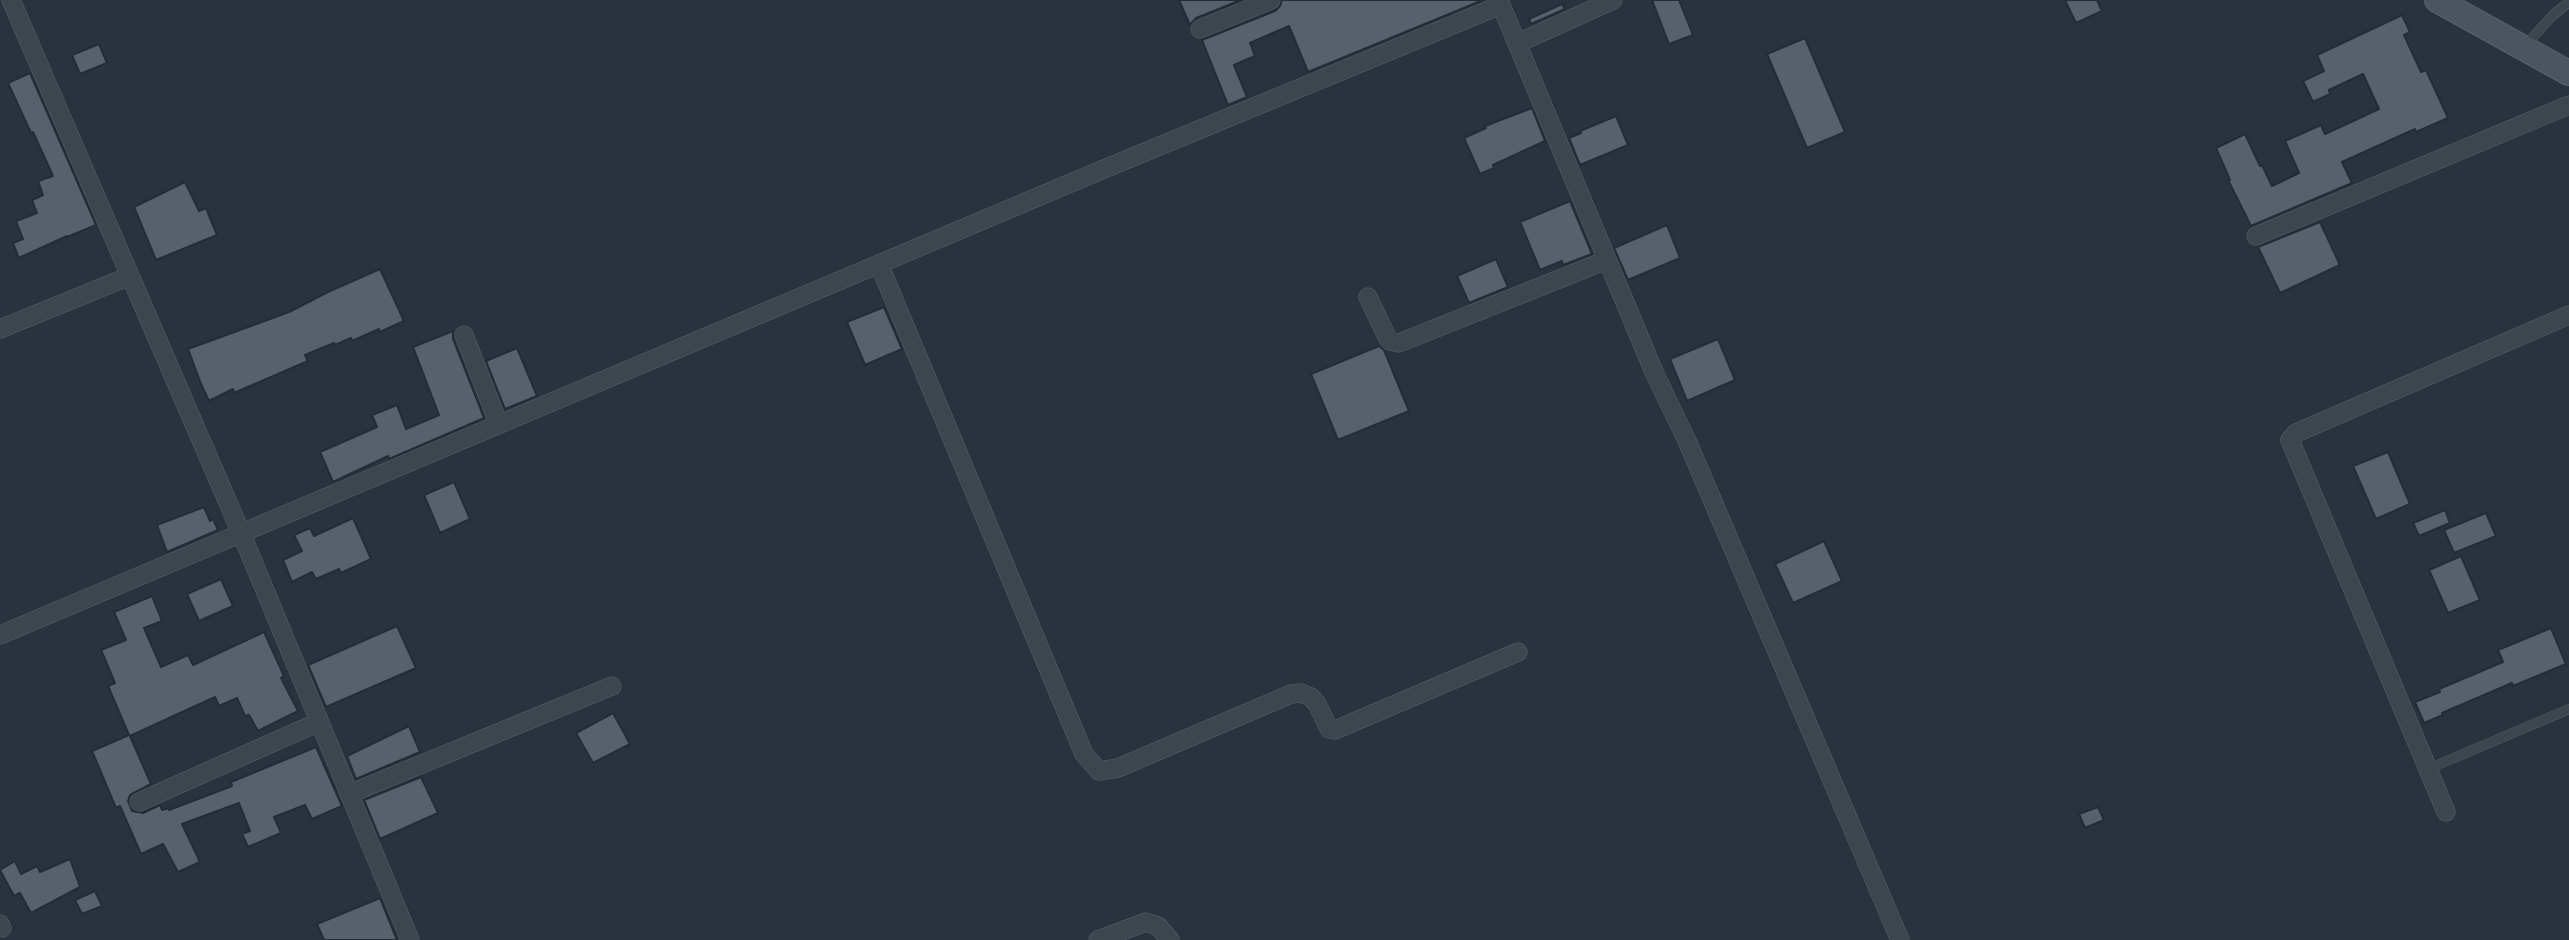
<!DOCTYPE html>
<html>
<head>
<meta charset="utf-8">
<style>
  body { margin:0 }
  canvas { display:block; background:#29333e }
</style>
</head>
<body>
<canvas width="2569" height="940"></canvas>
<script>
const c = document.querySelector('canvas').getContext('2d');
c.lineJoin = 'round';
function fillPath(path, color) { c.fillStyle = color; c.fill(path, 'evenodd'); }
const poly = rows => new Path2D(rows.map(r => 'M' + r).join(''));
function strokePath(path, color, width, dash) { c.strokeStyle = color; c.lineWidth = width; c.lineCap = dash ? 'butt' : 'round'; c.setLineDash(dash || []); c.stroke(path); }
const building = poly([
  [1179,0,1241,0,1196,18,1190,25,1179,0],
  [1282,0,1483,0,1308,72,1289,26,1250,43,1255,56,1234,65,1247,97,1228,105,1202,40,1275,11,1280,6,1282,0],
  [1652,0,1679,0,1693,35,1669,44,1652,0],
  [2065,0,2097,0,2102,11,2076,23,2065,0],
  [1562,4,1565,9,1531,24,1529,19,1562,4],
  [2402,15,2410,32,2404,35,2421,72,2426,70,2448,118,2416,132,2415,129,2342,162,2352,183,2251,226,2228,180,2230,180,2216,148,2245,134,2260,166,2262,165,2272,186,2299,173,2285,141,2321,125,2325,134,2379,109,2363,74,2329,90,2330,94,2313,102,2303,81,2324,71,2317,55,2402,15],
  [1805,38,1845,132,1807,148,1767,54,1805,38],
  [99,44,107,63,80,74,72,55,99,44],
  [30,73,96,225,67,237,67,236,19,258,13,243,23,239,16,221,37,213,32,200,43,195,38,181,53,176,33,132,31,133,8,83,30,73],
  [1532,108,1545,141,1493,165,1494,168,1480,174,1464,138,1486,128,1485,126,1532,108],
  [1616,116,1628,145,1580,165,1569,138,1581,133,1580,131,1616,116],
  [185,182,199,211,206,208,217,235,156,260,134,207,185,182],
  [1570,201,1592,254,1563,265,1562,261,1540,270,1520,222,1570,201],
  [2320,222,2340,265,2280,293,2258,247,2320,222],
  [1667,225,1680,258,1628,280,1614,248,1667,225],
  [1496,259,1508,287,1469,303,1457,276,1496,259],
  [380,269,404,321,380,332,379,329,352,341,351,338,335,345,334,343,305,355,308,361,234,393,233,389,209,401,201,384,188,349,289,312,328,292,380,269],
  [884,307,902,349,865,365,847,322,884,307],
  [453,331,453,339,484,418,389,459,388,456,333,482,320,452,377,427,372,415,397,405,406,429,439,415,413,347,453,331],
  [1718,339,1735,380,1687,401,1670,359,1718,339],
  [1379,346,1384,350,1409,411,1338,440,1311,374,1379,346],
  [517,348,537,396,505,409,486,361,517,348],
  [2388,452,2410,504,2376,519,2353,466,2388,452],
  [454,482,470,519,440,533,424,495,454,482],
  [204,507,210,521,213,519,218,530,167,552,157,525,204,507],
  [2445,510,2450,523,2419,536,2413,523,2445,510],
  [2486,513,2496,536,2454,553,2444,530,2486,513],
  [353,518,371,559,341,573,339,569,316,579,312,572,292,582,283,560,302,551,294,535,310,528,314,536,353,518],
  [1824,541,1842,581,1793,603,1775,564,1824,541],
  [2461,556,2480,600,2448,613,2429,570,2461,556],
  [221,579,233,606,199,621,187,594,221,579],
  [152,596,162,621,144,628,161,667,188,655,193,665,264,632,284,676,281,678,298,711,258,731,249,715,245,716,237,698,219,706,215,697,130,736,151,784,130,795,128,801,132,811,143,813,160,805,162,810,169,808,169,810,232,786,231,782,316,747,342,806,312,819,305,805,274,817,281,833,248,847,242,834,250,831,239,803,182,824,200,862,178,872,163,844,141,854,120,806,116,808,92,751,129,735,108,686,115,683,101,650,126,640,114,612,152,596],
  [397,626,416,668,326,707,308,665,397,626],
  [2551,628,2566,664,2513,686,2512,683,2442,713,2443,715,2424,723,2415,702,2440,692,2439,689,2503,662,2498,650,2551,628],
  [613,713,630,744,593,763,576,733,613,713],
  [409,726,420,752,356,779,347,756,409,726],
  [421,777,438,813,380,839,364,800,421,777],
  [2098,807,2104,820,2085,828,2079,814,2098,807],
  [70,859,80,887,31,913,20,893,14,896,0,870,15,861,21,874,37,866,40,872,70,859],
  [95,891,102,906,82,914,75,900,95,891],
  [380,898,397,940,324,940,317,924,380,898]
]);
fillPath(building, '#57616e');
strokePath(building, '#242c36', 2);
const service = poly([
  [2524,47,2553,15,2569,2],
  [2428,769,2569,709]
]);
const minor = poly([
  [11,0,242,535,410,940],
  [1499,0,1654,372,1688,443,1900,940],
  [1200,29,1271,0],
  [1518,43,1613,0],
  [2256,236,2569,105],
  [879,264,1084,754,1099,771,1118,768,1291,694,1301,693,1311,697,1317,704,1329,729,1335,730,1518,652],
  [1368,297,1387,337,1390,341,1399,343,1607,260],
  [0,329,130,276],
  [464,335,499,425],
  [0,635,1104,169,1501,5],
  [349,794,612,686],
  [139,802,319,722],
  [2446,812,2290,440,2296,433,2569,315],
  [0,924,2,928],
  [1098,940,1146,922,1158,926,1170,940]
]);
const secondary = poly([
  [2437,0,2569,73]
]);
strokePath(service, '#5b636c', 10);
strokePath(minor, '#5b636c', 19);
strokePath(secondary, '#5b636c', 26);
strokePath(service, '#3d454e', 9);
strokePath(minor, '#3d454e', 18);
strokePath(secondary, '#4b5461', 24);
</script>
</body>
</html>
